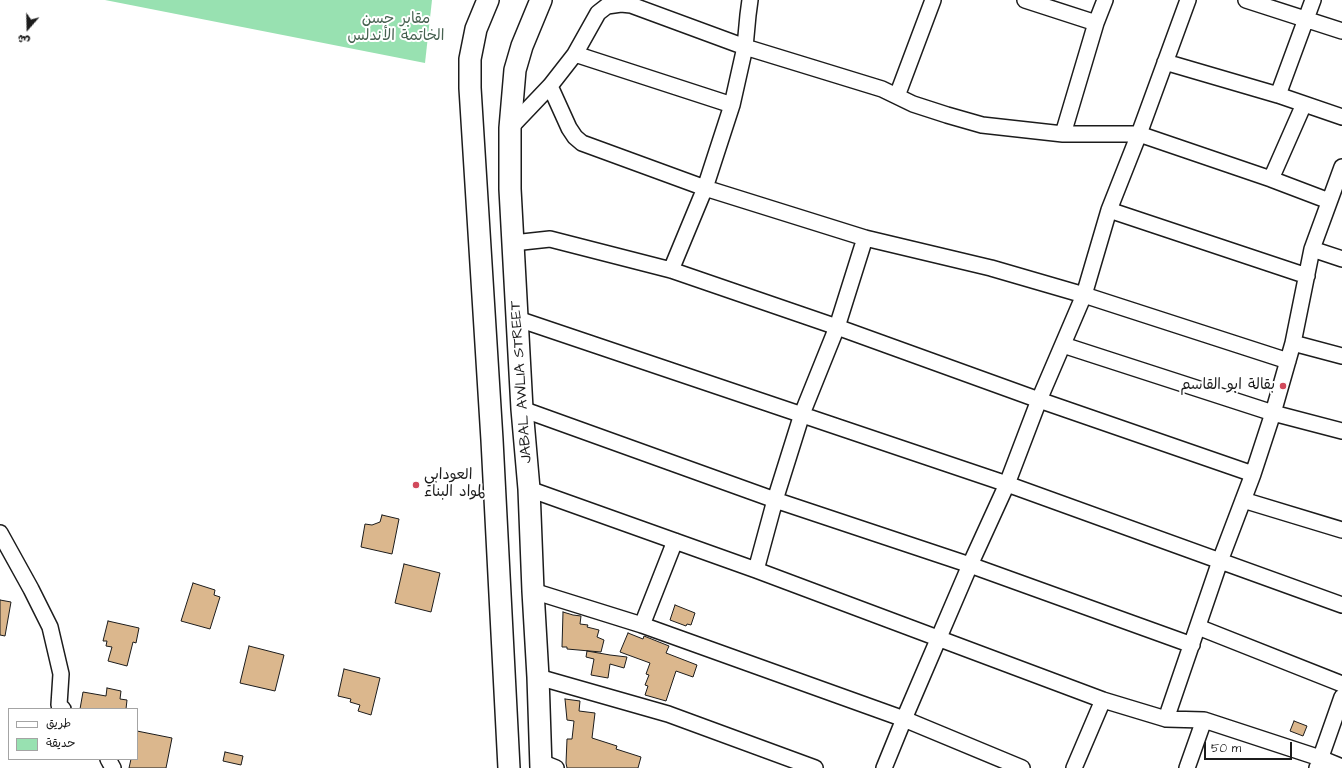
<!DOCTYPE html>
<html>
<head>
<meta charset="utf-8">
<style>
  body { margin:0 }
  #map { position:relative; width:1342px; height:768px; overflow:hidden; background:#fff; font-family:"Architects Daughter","Playpen Sans Arabic",sans-serif }
  canvas { display:block }
  .legend { position:absolute; left:8px; top:708px; width:130px; height:52px; box-sizing:border-box; background:#fff; border:1px solid #a4a4a4; margin:0; padding:5px 7px; list-style:none; font-size:12px; color:#1c1c1c }
  .legend li { display:flex; align-items:center; gap:8px; height:20px }
  .legend b { width:20px; border:1px solid #a4a4a4 }
  .north { position:absolute; left:8px; top:8px; width:40px; height:40px; -webkit-text-stroke:3px #fff; paint-order:stroke; rotate:200deg; font-size:11px; font-weight:700; line-height:16px; text-align:center; color:#1c1c1c }
  .north::after { content:''; display:block; margin:auto; width:14px; height:18px; background:#1c1c1c; clip-path:polygon(50% 0,100% 100%,50% 72%,0 100%) }
  .scale { position:absolute; left:1204px; top:742px; width:88px; height:18px; box-sizing:border-box; border:2px solid #1c1c1c; border-top:0; padding-left:5px; font-size:12px; line-height:14px; white-space:nowrap; color:#1c1c1c; -webkit-text-stroke:3px #fff; paint-order:stroke }
</style>
</head>
<body>
<div id="map">
<canvas width="1342" height="768"></canvas>
<ul class="legend">
<li><b style="height:5px;background:#fff"></b>طريق</li>
<li><b style="height:11px;background:#98e1b1"></b>حديقة</li>
</ul>
<div class="north">ش</div>
<div class="scale">50 m</div>
</div>
<script>
const c = document.querySelector('canvas').getContext('2d');
c.lineJoin = 'round';
function fillPath(path, color) { c.fillStyle = color; c.fill(path, 'evenodd'); }
const poly = rows => new Path2D(rows.map(r => 'M' + r).join(''));
function strokePath(path, color, width, dash) { c.strokeStyle = color; c.lineWidth = width; c.lineCap = dash ? 'butt' : 'round'; c.setLineDash(dash || []); c.stroke(path); }
function label(font, color, halo, rows, align = 'center') {
  c.font = font + ' "Architects Daughter","Playpen Sans Arabic",sans-serif'; c.lineWidth = 4; c.setLineDash([]); c.textBaseline = 'middle'; c.strokeStyle = halo; c.fillStyle = color; for (const [text, x, y, turn = 0] of rows) {
    c.save(); c.translate(x, y); c.rotate((+turn || 0) * Math.PI / 180); c.textAlign = isNaN(turn) ? turn : align; if (halo) c.strokeText(text, 0, 0); c.fillText(text, 0, 0); c.restore();
  }
}
fillPath(poly([
  [105,0,432,0,425,63]
]), '#98e1b1');
const building = poly([
  [382,515,399,519,392,554,361,547,365,524,372,525,380,522,382,515],
  [404,564,440,573,431,612,395,603,404,564],
  [193,583,215,590,214,595,220,597,210,629,181,621,193,583],
  [0,600,11,602,5,636,0,635,0,600],
  [675,605,695,613,691,625,687,624,686,626,670,620,675,605],
  [563,612,573,615,581,616,580,624,588,625,587,627,599,630,597,637,604,640,601,652,567,649,567,647,562,647,563,612],
  [108,621,139,628,136,643,133,642,127,666,108,661,112,647,106,646,107,641,103,641,108,621],
  [628,633,643,639,644,636,669,646,666,653,697,665,693,677,676,671,666,701,645,695,648,686,645,685,649,675,646,674,650,663,620,652,628,633],
  [249,646,284,655,275,691,240,683,249,646],
  [587,651,610,655,627,657,624,668,610,664,608,678,591,675,594,659,586,657,587,651],
  [344,669,380,678,371,715,358,711,360,705,350,702,351,699,338,696,344,669],
  [107,688,121,691,120,699,127,700,126,709,80,709,83,692,106,696,107,688],
  [565,699,580,701,579,711,595,713,592,738,617,746,616,749,641,757,638,768,567,768,566,763,567,739,572,739,574,721,567,720,565,699],
  [1294,721,1307,726,1303,736,1290,731,1294,721],
  [137,731,172,738,166,768,129,768,131,759,137,759,137,731],
  [225,752,243,756,241,765,223,761,225,752]
]);
fillPath(building, '#dbb78d');
strokePath(building, '#1c1c1c', 1);
const minor = poly([
  [1025,0,1096,23],
  [1246,0,1342,31],
  [575,54,598,13,607,6,621,4,631,5,745,47,882,89,913,104,947,115,982,125,1063,134,1139,134,1271,179,1329,201],
  [1165,62,1278,95,1342,117],
  [550,86,569,128,575,137,582,143,705,188,865,238,991,268,1084,295,1288,361],
  [1278,95,1313,0],
  [897,96,933,0],
  [510,128,550,86,575,54,732,105],
  [1063,134,1096,23,1105,0],
  [1271,179,1304,104],
  [1109,210,1307,276],
  [513,243,550,239,671,270,837,327,1039,400,1253,474],
  [1312,249,1342,259],
  [671,270,705,188,732,105,745,47,748,15,750,0],
  [518,319,1007,484,1342,605],
  [1293,343,1342,356],
  [1063,345,1273,413,1342,431],
  [522,409,775,500,970,565,1192,645],
  [529,489,756,570,1103,700,1166,719,1204,720,1320,758,1342,767],
  [1243,500,1342,530],
  [0,533,31,589,50,627,61,674,59,705,63,709],
  [756,570,775,500,802,414,837,327,865,238],
  [533,591,642,625,904,719,1022,768],
  [642,625,675,541],
  [1198,627,1342,684],
  [538,677,668,714,815,768],
  [1166,719,1220,561,1253,474,1273,413,1293,343,1312,249,1342,167],
  [108,759,113,768],
  [541,762,556,768],
  [884,768,904,719,970,565,1007,484,1039,400,1084,295,1109,210,1139,134,1188,0],
  [1074,768,1103,700],
  [1187,768,1204,720],
  [1317,768,1342,697]
]);
const highway = poly([
  [488,0,476,29,470,59,470,88,492,440,509,768],
  [541,0,522,46,515,70,510,128,510,189,522,409,529,489,533,591,538,677,541,768]
]);
strokePath(minor, '#1c1c1c', 18);
strokePath(highway, '#1c1c1c', 24);
strokePath(minor, '#fff', 15);
strokePath(highway, '#fff', 21);
for (const [x, y, r, color] of [
  [1283,386,4,"#d1495b"],
  [416,485,4,"#d1495b"]
]) { const dot = new Path2D(); dot.arc(x, y, r, 0, 2 * Math.PI); c.fillStyle = color; c.fill(dot); strokePath(dot, '#fff', 1.5); }
label('15px', '#476150', '#fff', [
  ["مقابر حسن",396,20],
  ["الخاتمة الأندلس",396,37]
]);
label('15px', '#1c1c1c', '#fff', [
  ["JABAL AWLIA STREET",522,382,-94]
]);
label('15px', '#1c1c1c', '#fff', [
  ["بقالة ابو القاسم",1275,386],
  ["العودابي",424,476,"left"],
  ["لمواد البناء",424,493,"left"]
], 'right');
</script>
</body>
</html>
